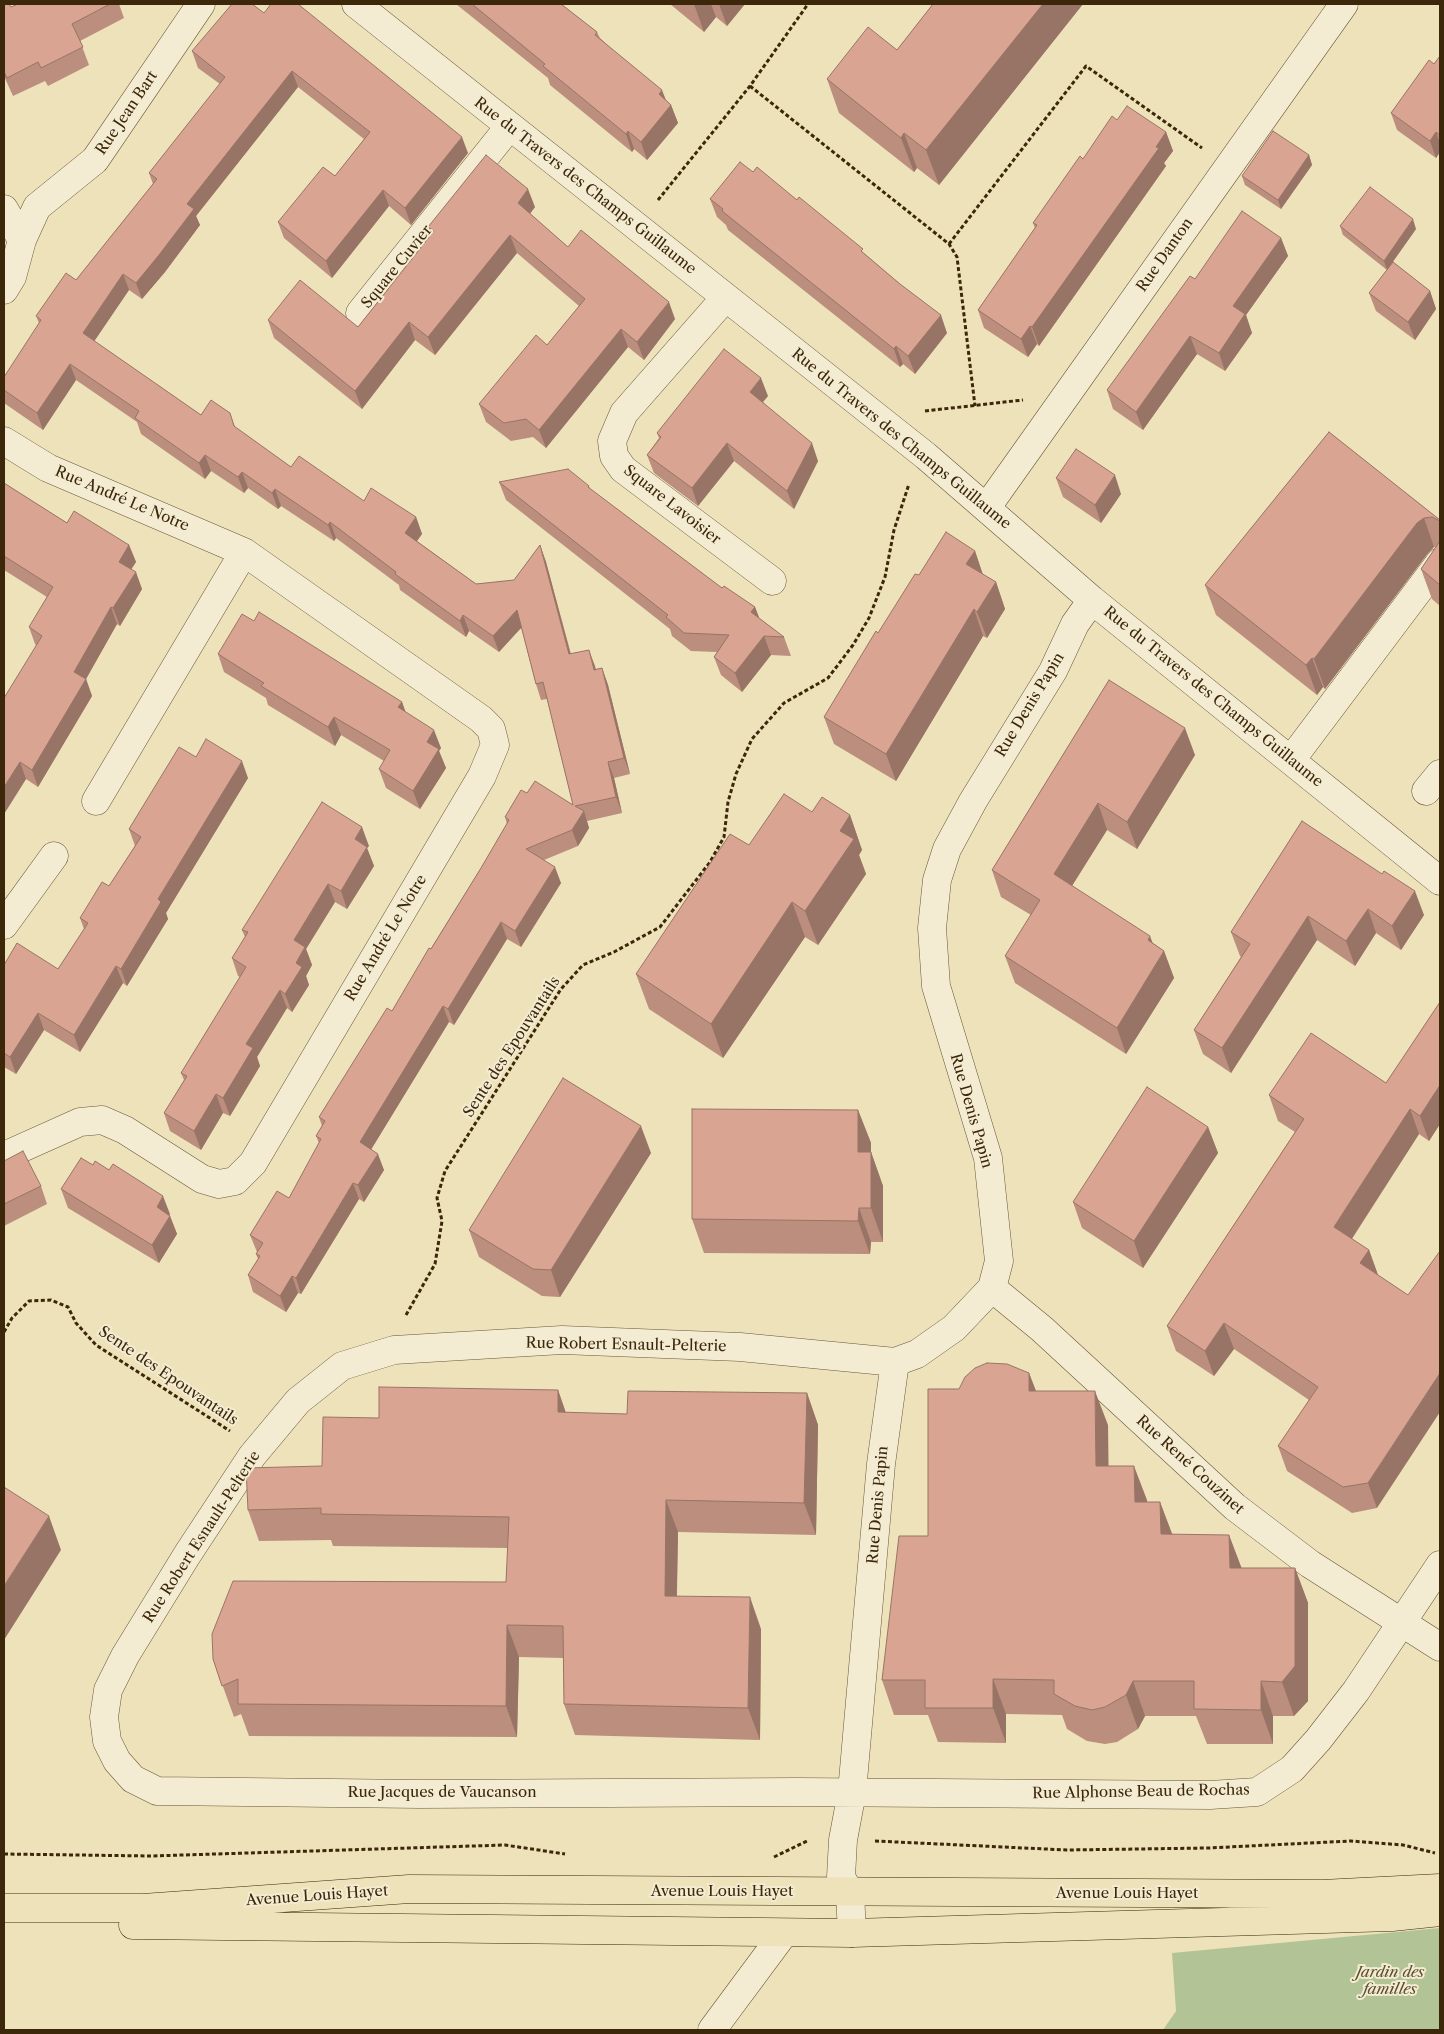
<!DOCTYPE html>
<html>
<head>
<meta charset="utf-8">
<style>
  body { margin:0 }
  #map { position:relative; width:1444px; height:2034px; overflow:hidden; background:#eee2ba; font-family:"Libre Caslon Text",serif }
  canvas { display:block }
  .frame { position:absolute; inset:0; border:5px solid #3c270b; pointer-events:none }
</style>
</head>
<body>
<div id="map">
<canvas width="1444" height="2034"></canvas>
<div class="frame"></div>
</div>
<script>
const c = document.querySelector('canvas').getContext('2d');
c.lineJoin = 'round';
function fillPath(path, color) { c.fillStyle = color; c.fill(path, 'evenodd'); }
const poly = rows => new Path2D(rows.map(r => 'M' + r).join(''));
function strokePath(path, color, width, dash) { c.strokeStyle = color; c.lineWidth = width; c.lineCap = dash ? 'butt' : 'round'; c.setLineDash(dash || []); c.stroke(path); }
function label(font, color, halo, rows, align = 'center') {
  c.font = font + ' "Libre Caslon Text",serif'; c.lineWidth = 4; c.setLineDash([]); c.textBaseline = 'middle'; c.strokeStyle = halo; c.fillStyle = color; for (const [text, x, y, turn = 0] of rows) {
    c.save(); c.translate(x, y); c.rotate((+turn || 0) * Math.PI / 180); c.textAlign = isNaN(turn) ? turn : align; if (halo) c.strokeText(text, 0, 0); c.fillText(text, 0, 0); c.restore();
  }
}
fillPath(poly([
  [1440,1928,1440,2030,1163,2030,1176,2011,1172,1953]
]), '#b2c495');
const minor = poly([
  [356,4,926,456,1092,600,1440,881],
  [4,209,22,240],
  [4,290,12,277,22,240,37,207,95,160,201,4],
  [725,298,624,413,612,441,614,456,623,469,772,581],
  [360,313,509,127],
  [4,441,48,468,244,552,481,719,491,729,495,745,482,776,253,1163,235,1181,219,1184,202,1179,125,1130,102,1120,80,1122,4,1156],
  [987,507,1344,4],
  [1092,600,1075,624,1053,671,973,801,947,849,937,880,932,928,936,986,988,1158,999,1261,992,1288,954,1328,917,1354,895,1362,740,1347,562,1340,394,1350,342,1366,298,1401,252,1456,187,1555,125,1656,108,1690,104,1717,107,1741,117,1761,133,1779,157,1791,420,1794,797,1792,1210,1795,1257,1792,1292,1769,1318,1740,1356,1691,1440,1565],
  [1291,760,1440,562],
  [1426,791,1440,774],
  [96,801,244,552],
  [4,925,54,856],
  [992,1288,1042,1329,1235,1507,1310,1564,1440,1647],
  [852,1933,850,1893,841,1877,843,1840,852,1792,881,1464,895,1362],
  [712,2030,784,1933]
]);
const major = poly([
  [4,1908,143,1908,409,1889,1322,1894,1440,1888],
  [133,1925,852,1933,1392,1917,1440,1912]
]);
strokePath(minor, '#685637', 29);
strokePath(major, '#3c270b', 29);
strokePath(poly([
  [750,86,949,244,957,257,975,406],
  [658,200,750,86,808,4],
  [949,244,1086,66,1202,148],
  [925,411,1023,400],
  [406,1315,435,1264,442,1221,437,1198,445,1171,561,989,583,965,614,952,660,927,710,862,724,837,728,802,736,774,752,739,784,703,828,678,853,645,869,618,885,577,894,530,909,484],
  [4,1332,12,1318,29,1301,51,1300,68,1307,76,1323,96,1345,230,1431],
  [875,1841,1067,1850,1208,1848,1351,1841,1403,1845,1435,1853],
  [4,1854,151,1856,505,1845,565,1854],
  [774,1857,809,1840]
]), '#3c270b', 3, [4, 2.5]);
strokePath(minor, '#f4ecd2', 28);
strokePath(major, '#eee2ba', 28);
fillPath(poly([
  [4,4,11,7,18,4,119,4,124,18,80,41,89,65,48,86,45,81,13,96,4,76],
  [456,4,561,4,597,32,600,38,671,105,678,123,647,160,634,149,632,152,550,85,548,78],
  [670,4,745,4,727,26,716,17,704,32],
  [933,4,1083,4,939,185,917,168,914,172,839,113,827,79,897,50],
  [264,13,468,153,411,225,389,206,332,278,284,238,278,222,335,176,364,139,298,87,196,216,200,225,165,272,142,299,129,290,94,341,201,415,230,413,235,427,291,467,364,501,416,517,422,534,417,541,476,584,514,580,540,545,546,562,571,654,596,669,602,668,608,685,630,774,614,778,622,813,587,821,589,828,578,846,544,860,561,883,521,947,507,939,454,1025,449,1022,371,1149,384,1170,364,1202,359,1199,301,1294,298,1293,286,1312,253,1292,248,1275,258,1259,256,1254,257,1252,250,1235,289,1198,319,1143,316,1136,322,1126,319,1117,392,1011,481,868,507,824,505,817,527,793,573,805,547,699,541,700,536,684,521,627,499,652,469,631,466,637,400,590,399,585,336,538,334,541,281,506,278,509,248,488,244,493,211,471,205,479,141,434,137,422,76,380,43,430,4,403,4,390,39,323,36,316,76,280,153,184,149,173,220,84,198,68,192,51],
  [1440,56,1440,152,1436,158,1397,130,1391,113,1434,64],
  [1117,120,1166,132,1173,151,1164,163,1166,166,1039,346,1037,344,1028,357,984,328,978,310,1035,228,1033,223,1083,159],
  [1309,155,1312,165,1281,209,1245,185,1242,176],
  [753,172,797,200,865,254,900,284,947,333,915,374,903,364,900,367,728,230,726,225,717,217,710,199],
  [535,207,530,214,568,247,675,319,644,360,628,347,546,448,533,437,511,441,486,422,479,404,547,345,579,306,517,253,435,355,415,340,362,409,274,338,268,320,358,327,431,234,428,227],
  [1340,226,1416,229,1392,263,1430,291,1436,309,1415,340,1376,311,1369,293,1387,270,1343,235],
  [1281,238,1288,256,1246,315,1252,333,1225,371,1197,354,1143,430,1113,409,1107,390,1195,279],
  [768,396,763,402,818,461,794,509,734,461,698,506,654,473,647,455,659,438,657,433],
  [1329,432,1440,520,1440,606,1432,599,1421,569,1436,547,1434,547,1428,553,1325,689,1323,687,1317,695,1216,615,1205,585],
  [1056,478,1121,494,1101,523,1063,497],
  [499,482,589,486,590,489,722,588,755,607,759,618,784,637,791,656,771,655,742,692,721,675,714,657,717,652,691,651,672,636,670,629,506,500],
  [4,483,67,523,129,545,136,562,131,569,142,589,120,626,117,624,86,679,92,696,38,787,26,779,4,814,36,645,35,644,29,627,47,597,4,570],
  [975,551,983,575,996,582,1005,609,987,638,983,636,896,781,834,744,824,717,919,575],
  [254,621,402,702,405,712,441,748,439,751,446,768,420,809,386,788,379,769,384,761,341,735,335,746,268,705,266,698,224,672,218,654],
  [1109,680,1195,755,1137,849,1107,830,1072,886,1164,951,1174,978,1126,1054,1015,983,1005,956,1031,915,1001,897,992,870],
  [196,757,248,778,166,913,168,919,147,953,127,986,123,983,80,1052,44,1030,16,1074,4,1067,4,965,58,969,84,929,80,918,109,886,135,846,129,829],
  [812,812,850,815,862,850,859,855,866,874,818,945,805,937,723,1058,649,1009,636,974,749,845],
  [1302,821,1424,915,1401,950,1376,933,1355,966,1317,940,1231,1073,1203,1054,1194,1030,1241,957,1240,956,1231,932],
  [369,846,367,848,374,866,347,909,335,902,306,949,312,965,306,976,309,985,292,1012,287,1008,257,1057,260,1066,230,1116,223,1113,201,1150,170,1131,164,1113,184,1080,181,1073,240,977,238,976,232,958,245,937,242,930],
  [1440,1002,1440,1124,1429,1141,1419,1134,1352,1239,1369,1250,1378,1275,1377,1508,1352,1513,1287,1471,1278,1446,1309,1400,1234,1349,1214,1376,1176,1351,1167,1326,1295,1132,1278,1121,1269,1095,1386,1083],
  [858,1110,871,1143,871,1152,883,1186,883,1242,871,1242,870,1254,704,1253,692,1219],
  [1208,1127,1218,1153,1143,1268,1082,1228,1073,1202],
  [651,1153,560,1297,542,1296,479,1257,469,1230],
  [4,1161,41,1186,47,1204,4,1226],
  [61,1189,170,1214,169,1216,170,1216,177,1234,159,1263,68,1208],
  [1029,1373,1036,1391,1108,1425,1108,1466,1147,1500,1147,1502,1160,1502,1172,1535,1229,1535,1241,1568,1295,1568,1308,1603,1308,1701,1294,1716,1273,1716,1273,1744,1207,1744,1196,1716,1145,1716,1138,1729,1117,1742,1105,1744,1087,1741,1067,1729,1062,1715,1006,1714,1006,1743,938,1742,928,1715,894,1715,882,1680,928,1536,959,1389],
  [558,1390,566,1413,627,1414,807,1393,818,1425,816,1535,678,1532,677,1596,761,1629,760,1740,575,1735,564,1704,563,1658,519,1657,517,1737,249,1736,241,1714,234,1717,213,1659,506,1582,508,1548,333,1546,331,1540,259,1541,248,1510,322,1466,379,1418]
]), '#bb8e7e');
fillPath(poly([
  [694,4,711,4,716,17,704,32],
  [719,4,745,4,727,26],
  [1043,4,1083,4,939,185,926,150],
  [292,71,298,87,196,216,200,225,165,272,142,299,136,283,187,204],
  [662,90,669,108,671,105,678,123,647,160,641,142,659,94],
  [628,131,634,149,632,152,626,134],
  [1166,132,1173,151,1164,163,1166,166,1039,346,1032,327],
  [1436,132,1440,143,1440,152,1436,158,1430,141],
  [904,133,917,168,914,172,901,138],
  [462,137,468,153,411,225,405,208],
  [1309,155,1312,165,1281,209,1278,200],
  [528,189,535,207,524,221,518,203],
  [383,190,389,206,332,278,326,261],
  [1413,219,1416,229,1387,270,1384,261],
  [510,235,517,253,435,355,428,337],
  [1281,238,1288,256,1246,315,1252,333,1225,371,1219,353,1233,306],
  [123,274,129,290,89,349,83,333],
  [1430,291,1436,309,1415,340,1408,322],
  [669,302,675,319,644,360,637,342],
  [941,315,947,333,915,374,908,356],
  [409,322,415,340,362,409,355,391],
  [1030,326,1037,344,1028,357,1021,339],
  [621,329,628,347,546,448,539,430],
  [1190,336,1197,354,1143,430,1136,412],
  [896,346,903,364,900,367,894,349],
  [70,364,76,380,43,430,37,413],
  [761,378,768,396,756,410,750,392],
  [727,443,734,461,698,506,692,488],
  [812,443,818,461,794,509,787,491],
  [205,455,211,471,205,479,199,463],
  [242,472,248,488,244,493,238,477],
  [1115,475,1121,494,1101,523,1095,505],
  [275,489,281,506,278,509,272,493],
  [416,517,422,534,411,549,405,533],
  [1424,518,1434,547,1428,553,1325,689,1314,659,1417,523],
  [330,522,336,538,334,541,328,525],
  [129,545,136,562,125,579,119,562],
  [540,545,546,562,575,671,569,654],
  [975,551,984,578,966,564],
  [136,572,142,589,120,626,113,608],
  [996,582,1005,609,987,638,977,612],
  [111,607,117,624,86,679,92,696,38,787,32,770,74,672],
  [755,607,762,625,751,612],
  [974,609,983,636,896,781,886,754],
  [517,610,523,626,499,652,493,636],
  [463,615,469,631,466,637,460,621],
  [764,636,771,655,742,692,735,673],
  [589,650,595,666,600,686,594,670],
  [1312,658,1323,687,1317,695,1306,665],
  [602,668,608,685,630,774,624,758],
  [402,702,409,721,398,707],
  [334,717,341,735,335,746,328,727],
  [1185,728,1195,755,1137,849,1127,822],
  [434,730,441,748,439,751,446,768,420,809,413,791,427,742],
  [242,761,248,778,166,913,168,919,127,986,121,969,158,899],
  [20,762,26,779,4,814,4,787],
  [608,762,614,778,622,813,616,797],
  [1098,803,1107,830,1063,900,1054,874],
  [584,811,589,828,578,846,572,830],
  [850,815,862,850,859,855,866,874,818,945,805,911,840,831],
  [362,827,369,846,367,848,374,866,347,909,341,891,355,839],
  [555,867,561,883,521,947,515,931],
  [328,884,335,902,306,949,312,965,306,976,309,985,292,1012,285,994,296,963,294,940],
  [1415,891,1424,915,1401,950,1392,926],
  [792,902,805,937,723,1058,711,1024],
  [1368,909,1376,933,1355,966,1346,941],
  [1308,916,1317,940,1231,1073,1222,1048],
  [501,922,507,939,454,1025,448,1009],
  [1150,936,1159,960,1164,951,1174,978,1126,1054,1117,1028,1148,940],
  [116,966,123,983,80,1052,74,1035],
  [280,990,287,1008,257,1057,260,1066,230,1116,223,1098,246,1044],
  [443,1006,449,1022,366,1158,360,1142],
  [38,1013,44,1030,16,1074,10,1057],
  [1440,1085,1440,1124,1429,1141,1420,1116],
  [216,1094,223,1113,201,1150,194,1131],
  [1410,1109,1419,1134,1343,1252,1334,1227],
  [858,1110,871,1143,871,1165,871,1152,883,1186,883,1242,871,1208,858,1152],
  [641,1126,651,1153,560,1297,551,1270],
  [1208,1127,1218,1153,1143,1268,1134,1241],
  [378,1154,384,1170,364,1202,358,1185],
  [353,1183,359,1199,301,1294,296,1278],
  [163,1196,170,1214,163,1225,157,1207],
  [859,1208,871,1242,870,1254,858,1221],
  [170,1216,177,1234,159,1263,152,1245],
  [1369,1250,1378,1275,1360,1263],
  [292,1276,298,1293,286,1312,280,1296],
  [1224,1323,1234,1349,1214,1376,1205,1351],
  [1029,1373,1042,1407,1029,1391],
  [1440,1373,1440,1412,1377,1508,1368,1483],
  [558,1390,569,1422,558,1412],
  [1095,1391,1108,1425,1109,1500,1096,1466],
  [807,1393,818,1425,816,1535,804,1503],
  [1134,1466,1147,1500,1148,1536,1135,1502],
  [666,1500,678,1532,676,1627,665,1596],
  [1160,1502,1173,1536,1161,1534],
  [49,1516,61,1550,4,1640,4,1586],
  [1229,1535,1242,1569,1230,1568],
  [1295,1568,1308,1603,1308,1701,1294,1716,1282,1682],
  [750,1597,761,1629,760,1740,748,1708],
  [507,1625,519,1657,517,1737,506,1706],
  [993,1679,1006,1714,1006,1743,993,1708],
  [1133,1681,1145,1716,1138,1729,1126,1695],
  [1261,1681,1273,1716,1273,1744,1261,1710]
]), '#987466');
const building = poly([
  [4,4,9,4,11,7,18,4,110,4,72,24,83,47,41,68,38,62,7,78,4,72,4,4],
  [232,4,252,4,264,13,271,4,298,4,462,137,405,208,383,190,326,261,278,222,323,167,335,176,370,132,292,71,187,204,194,209,159,255,136,283,123,274,83,333,201,415,211,400,230,413,234,426,291,467,299,456,364,501,371,488,416,517,405,533,476,584,514,580,540,545,569,654,589,650,594,670,602,668,624,758,608,762,616,797,575,806,584,811,572,830,526,849,555,867,515,931,501,922,448,1009,443,1006,360,1142,378,1154,358,1185,353,1183,296,1278,292,1276,280,1296,248,1275,260,1256,256,1254,263,1243,250,1235,277,1191,289,1198,321,1139,316,1136,325,1121,319,1117,387,1008,392,1011,429,948,431,949,481,868,509,820,505,817,521,790,527,793,535,781,573,805,543,682,536,684,517,610,493,636,463,615,460,621,395,574,396,572,330,522,328,525,275,489,272,493,242,472,238,477,205,455,199,463,135,418,139,411,70,364,37,413,4,390,4,377,41,320,36,316,66,273,76,280,157,179,149,173,225,77,192,51,232,4],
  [472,4,561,4,597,32,595,35,662,90,659,94,671,105,641,142,628,131,626,134,543,66,545,64,472,4],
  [933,4,1043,4,926,150,904,133,901,138,827,79,868,27,897,50,933,4],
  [1440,56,1440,135,1436,132,1430,141,1391,113,1429,60,1434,64,1440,56],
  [1127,106,1166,132,1156,147,1159,148,1032,327,1030,326,1021,339,978,310,1037,225,1033,223,1080,156,1083,159,1112,116,1117,120,1127,106],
  [1273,131,1309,155,1278,200,1242,176,1273,131],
  [486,155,528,189,518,203,568,247,581,230,669,302,637,342,621,329,539,430,526,419,504,423,479,404,536,335,547,345,585,299,510,235,428,337,409,322,355,391,268,320,300,280,358,327,434,231,428,227,486,155],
  [740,162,753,172,757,167,797,200,799,197,863,249,861,251,900,284,941,315,908,356,896,346,894,349,722,211,723,209,710,199,740,162],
  [1370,187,1413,219,1384,261,1340,226,1370,187],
  [1242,211,1281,238,1233,306,1245,314,1219,353,1190,336,1136,412,1107,390,1190,276,1195,279,1242,211],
  [1393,262,1430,291,1408,322,1369,293,1393,262],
  [724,349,761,378,750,392,812,443,787,491,727,443,692,488,647,455,661,437,657,433,724,349],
  [1329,432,1440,520,1440,522,1438,520,1432,517,1424,518,1417,523,1314,659,1312,658,1306,665,1205,585,1329,432],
  [1076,449,1115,475,1095,505,1056,478,1076,449],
  [568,469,589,486,588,487,722,588,724,586,755,607,751,612,784,637,764,636,735,673,714,657,729,635,684,633,666,617,668,615,499,482,568,469],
  [4,483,67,523,74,511,129,545,119,562,136,572,113,608,111,607,74,672,86,679,32,770,20,762,4,787,4,698,42,636,29,627,53,587,4,556,4,483],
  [946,532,975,551,966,564,996,582,977,612,974,609,886,754,824,717,876,631,878,633,915,574,919,575,946,532],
  [1440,541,1440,585,1421,569,1440,541],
  [259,612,402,702,398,707,434,730,427,742,439,749,413,791,379,769,390,750,334,717,328,727,261,686,264,683,218,654,242,614,254,621,259,612],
  [1109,680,1185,728,1127,822,1098,803,1054,874,1150,936,1148,940,1164,951,1117,1028,1005,956,1040,900,992,870,1109,680],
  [206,739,242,761,158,899,161,902,121,969,116,966,74,1035,38,1013,10,1057,4,1053,4,965,17,943,58,969,88,923,80,918,102,882,109,886,141,837,129,829,179,747,196,757,206,739],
  [784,794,812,812,822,797,850,815,840,831,854,839,805,911,792,902,711,1024,636,974,730,834,749,845,784,794],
  [322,802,362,827,355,839,367,847,341,891,328,884,294,940,305,947,296,963,302,967,285,994,280,990,246,1044,253,1048,223,1098,216,1094,194,1131,164,1113,187,1076,181,1073,246,967,232,958,248,932,242,930,322,802],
  [1302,821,1382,874,1384,871,1415,891,1392,926,1368,909,1346,941,1308,916,1222,1048,1194,1030,1250,944,1231,932,1302,821],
  [1440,1002,1440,1085,1420,1116,1410,1109,1334,1227,1369,1250,1360,1263,1408,1295,1440,1251,1440,1373,1368,1483,1343,1487,1278,1446,1318,1387,1224,1323,1205,1351,1167,1326,1304,1119,1269,1095,1311,1033,1386,1083,1440,1002],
  [563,1078,641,1126,551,1270,533,1269,469,1230,563,1078],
  [1147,1087,1208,1127,1134,1241,1073,1202,1147,1087],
  [692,1109,858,1110,858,1152,871,1152,871,1208,859,1208,858,1221,692,1219,692,1109],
  [23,1151,41,1186,4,1204,4,1161,23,1151],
  [81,1158,93,1165,95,1161,109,1170,113,1164,163,1196,157,1207,170,1216,152,1245,61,1189,81,1158],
  [987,1363,1007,1364,1029,1373,1029,1391,1095,1391,1096,1466,1134,1466,1135,1502,1160,1502,1161,1534,1229,1535,1230,1568,1295,1568,1295,1666,1282,1682,1261,1681,1261,1710,1194,1709,1194,1681,1133,1681,1126,1695,1105,1707,1092,1710,1075,1706,1054,1694,1054,1680,993,1679,993,1708,925,1708,925,1680,882,1680,899,1536,928,1536,928,1389,959,1389,965,1377,975,1368,987,1363],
  [379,1387,558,1390,558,1412,627,1414,628,1391,807,1393,804,1503,666,1500,665,1596,750,1597,748,1708,564,1704,563,1626,507,1625,506,1706,238,1704,238,1679,222,1686,213,1659,212,1634,233,1581,506,1582,509,1517,321,1514,321,1508,248,1510,246,1468,322,1466,323,1417,379,1418,379,1387],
  [4,1487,49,1516,4,1586,4,1487]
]);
fillPath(building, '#d9a592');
strokePath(building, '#987466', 1);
label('15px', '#3c270b', '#f4ecd2', [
  ["Rue Jean Bart",127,113,-56],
  ["Rue du Travers des Champs Guillaume",585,186,38],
  ["Rue Danton",1165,255,-55],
  ["Square Cuvier",397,267,-51],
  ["Rue du Travers des Champs Guillaume",901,439,39],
  ["Rue André Le Notre",122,499,23],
  ["Square Lavoisier",672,505,38],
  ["Rue du Travers des Champs Guillaume",1213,697,39],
  ["Rue Denis Papin",1030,705,-59],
  ["Rue André Le Notre",386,938,-59],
  ["Sente des Epouvantails",512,1047,-57],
  ["Rue Denis Papin",971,1111,74],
  ["Rue Robert Esnault-Pelterie",626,1345,1],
  ["Sente des Epouvantails",168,1376,34],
  ["Rue René Couzinet",1190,1465,42],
  ["Rue Denis Papin",878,1505,-85],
  ["Rue Robert Esnault-Pelterie",202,1537,-57],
  ["Rue Alphonse Beau de Rochas",1141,1792,-1],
  ["Rue Jacques de Vaucanson",442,1793],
  ["Avenue Louis Hayet",722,1892],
  ["Avenue Louis Hayet",1127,1894],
  ["Avenue Louis Hayet",317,1896,-4]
]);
label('italic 15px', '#5a4e2e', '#f4ecd2', [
  ["Jardin des",1390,1973],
  ["familles",1390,1990]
]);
</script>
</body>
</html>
